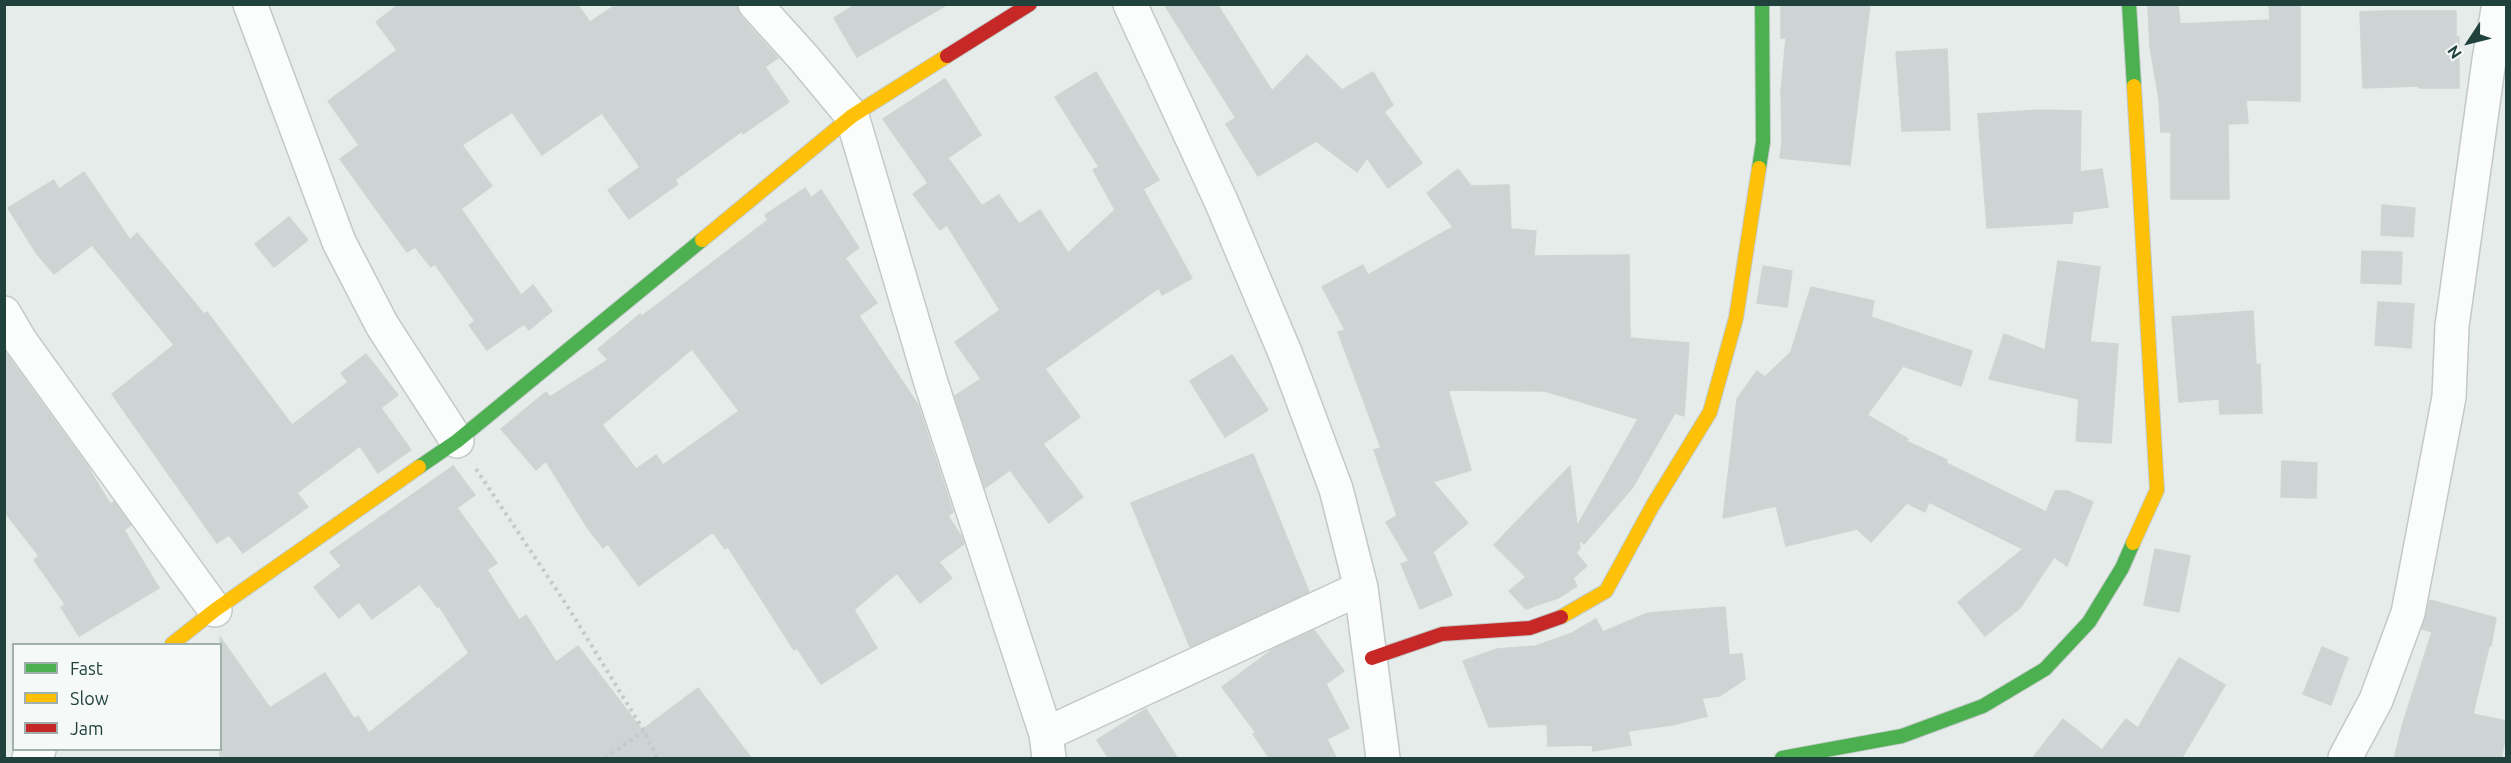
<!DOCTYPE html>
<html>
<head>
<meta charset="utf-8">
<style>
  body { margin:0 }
  #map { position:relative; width:2511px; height:763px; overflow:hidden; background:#e6ecea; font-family:Ubuntu,sans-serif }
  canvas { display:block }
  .frame { position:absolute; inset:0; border:6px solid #21423c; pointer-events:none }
  .legend { position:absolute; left:12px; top:643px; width:210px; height:108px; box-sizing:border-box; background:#f5faf8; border:2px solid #a0b0ad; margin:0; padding:8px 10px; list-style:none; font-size:18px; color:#21423c }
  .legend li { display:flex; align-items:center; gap:12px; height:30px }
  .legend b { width:30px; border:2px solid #a0b0ad }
  .north { position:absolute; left:2439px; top:12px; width:60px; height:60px; -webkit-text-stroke:4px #f5faf8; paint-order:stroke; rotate:235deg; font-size:16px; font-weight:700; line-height:24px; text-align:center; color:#21423c }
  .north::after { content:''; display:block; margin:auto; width:21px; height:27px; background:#21423c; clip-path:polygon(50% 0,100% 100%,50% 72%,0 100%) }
</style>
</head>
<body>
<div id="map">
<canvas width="2511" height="763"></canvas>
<div class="frame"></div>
<ul class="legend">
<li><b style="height:8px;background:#4caf50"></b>Fast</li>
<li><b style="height:8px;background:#ffc107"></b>Slow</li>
<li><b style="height:8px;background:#c62828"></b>Jam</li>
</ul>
<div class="north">N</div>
</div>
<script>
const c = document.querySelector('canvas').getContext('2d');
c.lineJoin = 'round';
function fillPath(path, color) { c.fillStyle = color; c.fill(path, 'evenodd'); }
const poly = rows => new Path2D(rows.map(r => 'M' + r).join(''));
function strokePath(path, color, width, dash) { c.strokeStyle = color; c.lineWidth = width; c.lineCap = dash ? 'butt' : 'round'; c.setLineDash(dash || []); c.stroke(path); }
const building = poly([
  [399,4,577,4,590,22,617,4,737,4,741,17,778,58,765,67,789,102,743,134,742,131,675,180,678,184,629,219,608,190,640,167,602,113,542,155,512,112,462,145,492,186,461,209,521,295,533,285,552,311,529,330,524,324,487,350,469,325,475,321,435,264,431,267,415,247,407,252,340,159,359,145,328,101,397,50,376,22,399,4],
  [856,4,948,4,857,57,834,18,856,4],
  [1164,4,1217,4,1272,91,1307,55,1342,90,1373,72,1393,105,1384,112,1422,163,1388,188,1367,158,1357,172,1316,141,1258,176,1226,124,1236,118,1164,4],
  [1781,4,1870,4,1850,165,1780,158,1782,142,1781,91,1786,38,1781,38,1781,4],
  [2178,4,2180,24,2270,20,2269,4,2300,4,2300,101,2246,100,2248,123,2228,124,2229,199,2171,199,2171,132,2161,132,2159,99,2150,47,2148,6,2178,4],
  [2383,11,2456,11,2456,37,2459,37,2459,88,2419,88,2419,86,2363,88,2360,12,2383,11],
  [1947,49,1950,130,1902,131,1896,52,1947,49],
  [1096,72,1159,180,1143,189,1192,278,1162,295,1159,288,1045,369,1080,417,1043,444,1083,497,1049,523,1010,470,985,488,955,396,981,379,955,342,1000,310,947,225,940,230,913,194,928,183,883,119,945,79,981,135,948,158,982,206,999,195,1019,224,1040,210,1068,253,1115,210,1093,170,1099,167,1055,97,1096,72],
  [2040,110,2081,111,2080,172,2102,169,2108,207,2073,212,2072,223,1987,228,1978,114,2040,110],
  [1458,169,1471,186,1509,185,1511,229,1536,231,1534,256,1629,255,1630,338,1689,343,1684,416,1675,413,1633,487,1584,544,1579,540,1580,548,1576,553,1587,566,1573,578,1577,586,1558,598,1526,609,1509,591,1526,577,1494,545,1570,466,1577,526,1638,419,1545,391,1448,390,1471,470,1433,482,1468,523,1433,552,1452,595,1420,609,1401,564,1409,561,1386,522,1397,516,1374,450,1381,448,1338,332,1345,330,1322,287,1363,265,1368,275,1453,227,1427,193,1458,169],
  [84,172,130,240,137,233,204,314,207,312,292,425,348,382,341,373,366,354,398,395,381,408,411,450,378,473,360,446,297,493,308,507,243,553,229,535,217,543,112,394,174,345,92,245,54,274,37,254,8,208,54,180,59,189,84,172],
  [805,188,811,198,821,190,859,248,845,258,877,303,859,316,918,405,953,512,948,516,961,536,964,544,939,562,952,578,920,603,897,573,854,610,877,648,821,684,797,648,794,650,728,547,725,549,713,532,639,586,608,544,603,548,587,527,546,461,536,470,501,429,546,392,550,397,608,360,598,349,640,314,642,316,768,220,765,215,805,188],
  [692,349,739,411,663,465,656,455,636,469,602,425,692,349],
  [2382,205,2415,208,2413,237,2381,235,2382,205],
  [289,217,308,240,274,267,255,244,289,217],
  [2362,251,2402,252,2401,284,2361,283,2362,251],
  [2058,261,2100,267,2090,342,2118,344,2111,443,2076,441,2079,399,1989,379,2004,334,2045,350,2058,261],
  [1763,266,1792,271,1787,307,1757,303,1763,266],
  [1811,287,1874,301,1871,317,1972,351,1961,386,1903,366,1867,415,1908,439,1906,441,1947,460,1946,463,2046,512,2055,491,2067,491,2093,502,2067,566,2054,557,2020,608,1985,636,1958,602,2023,549,1929,502,1925,512,1907,503,1871,542,1857,529,1786,546,1776,506,1723,518,1737,399,1757,371,1765,377,1791,352,1811,287],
  [2378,302,2414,304,2411,348,2375,345,2378,302],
  [2253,311,2256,365,2260,364,2262,413,2220,414,2219,399,2179,402,2172,317,2253,311],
  [4,351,86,464,110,504,114,502,131,525,124,530,159,588,79,636,61,607,65,604,34,560,39,556,4,511,4,351],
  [1232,355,1268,410,1225,437,1190,381,1232,355],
  [1253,454,1309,592,1190,647,1131,503,1253,454],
  [2282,461,2317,463,2316,498,2281,497,2282,461],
  [453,466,475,495,457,508,497,563,487,570,519,620,526,615,556,662,578,646,642,730,698,688,752,759,220,759,220,637,270,708,325,673,354,719,358,716,369,733,469,653,439,606,437,607,420,584,372,619,359,602,339,618,314,587,341,566,330,552,453,466],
  [2155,549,2190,556,2179,612,2144,605,2155,549],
  [2430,600,2496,618,2491,646,2489,646,2473,714,2506,721,2506,734,2501,759,2394,759,2403,723,2432,632,2422,629,2430,600],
  [1725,607,1729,655,1742,654,1745,679,1720,696,1702,698,1707,716,1672,725,1628,731,1631,745,1593,751,1592,745,1548,746,1547,724,1489,727,1463,661,1497,649,1536,646,1572,633,1596,619,1603,632,1648,613,1725,607],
  [1314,630,1344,671,1326,684,1349,728,1327,739,1337,759,1270,759,1253,734,1256,733,1222,687,1273,649,1314,630],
  [2322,647,2348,658,2331,705,2303,694,2322,647],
  [2179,658,2225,685,2181,759,2032,759,2063,719,2102,750,2126,719,2138,728,2179,658],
  [1146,709,1178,759,1109,759,1097,740,1146,709]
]);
fillPath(building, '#ced4d3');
strokePath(building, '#ced5d3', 1.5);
const street = poly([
  [250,4,339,242,382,325,457,441],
  [755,4,803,57,852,116,931,383,1046,734,1049,758],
  [1130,4,1221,201,1286,355,1336,489,1361,588,1383,758],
  [4,313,21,342,215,610],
  [1046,734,1361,588],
  [29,758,39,750],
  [2345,758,2376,700,2408,613,2449,397,2452,326,2489,60,2499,4]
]);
const fast = poly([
  [2129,4,2134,86],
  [1759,168,1763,142,1762,4],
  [419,467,457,441,702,240],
  [1782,758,1902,736,1983,706,2045,669,2089,622,2122,568,2133,543]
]);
const slow = poly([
  [702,240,852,116,947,56],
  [2133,543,2157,490,2134,86],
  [1561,617,1606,591,1653,505,1710,412,1736,318,1759,168],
  [172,644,215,610,419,467]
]);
const jam = poly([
  [947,56,1030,4],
  [1372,658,1442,634,1530,628,1561,617]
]);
strokePath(street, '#c3c9c7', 36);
strokePath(fast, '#c1cac7', 16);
strokePath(slow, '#c1cac7', 16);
strokePath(jam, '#c1cac7', 16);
strokePath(poly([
  [476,469,566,604,644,731,657,758],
  [605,758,644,731]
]), '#c2cbca', 4, [3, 4.5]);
strokePath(street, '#fbfcfc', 33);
strokePath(fast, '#4caf50', 14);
strokePath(slow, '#ffc107', 14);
strokePath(jam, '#c62828', 14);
</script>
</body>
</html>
